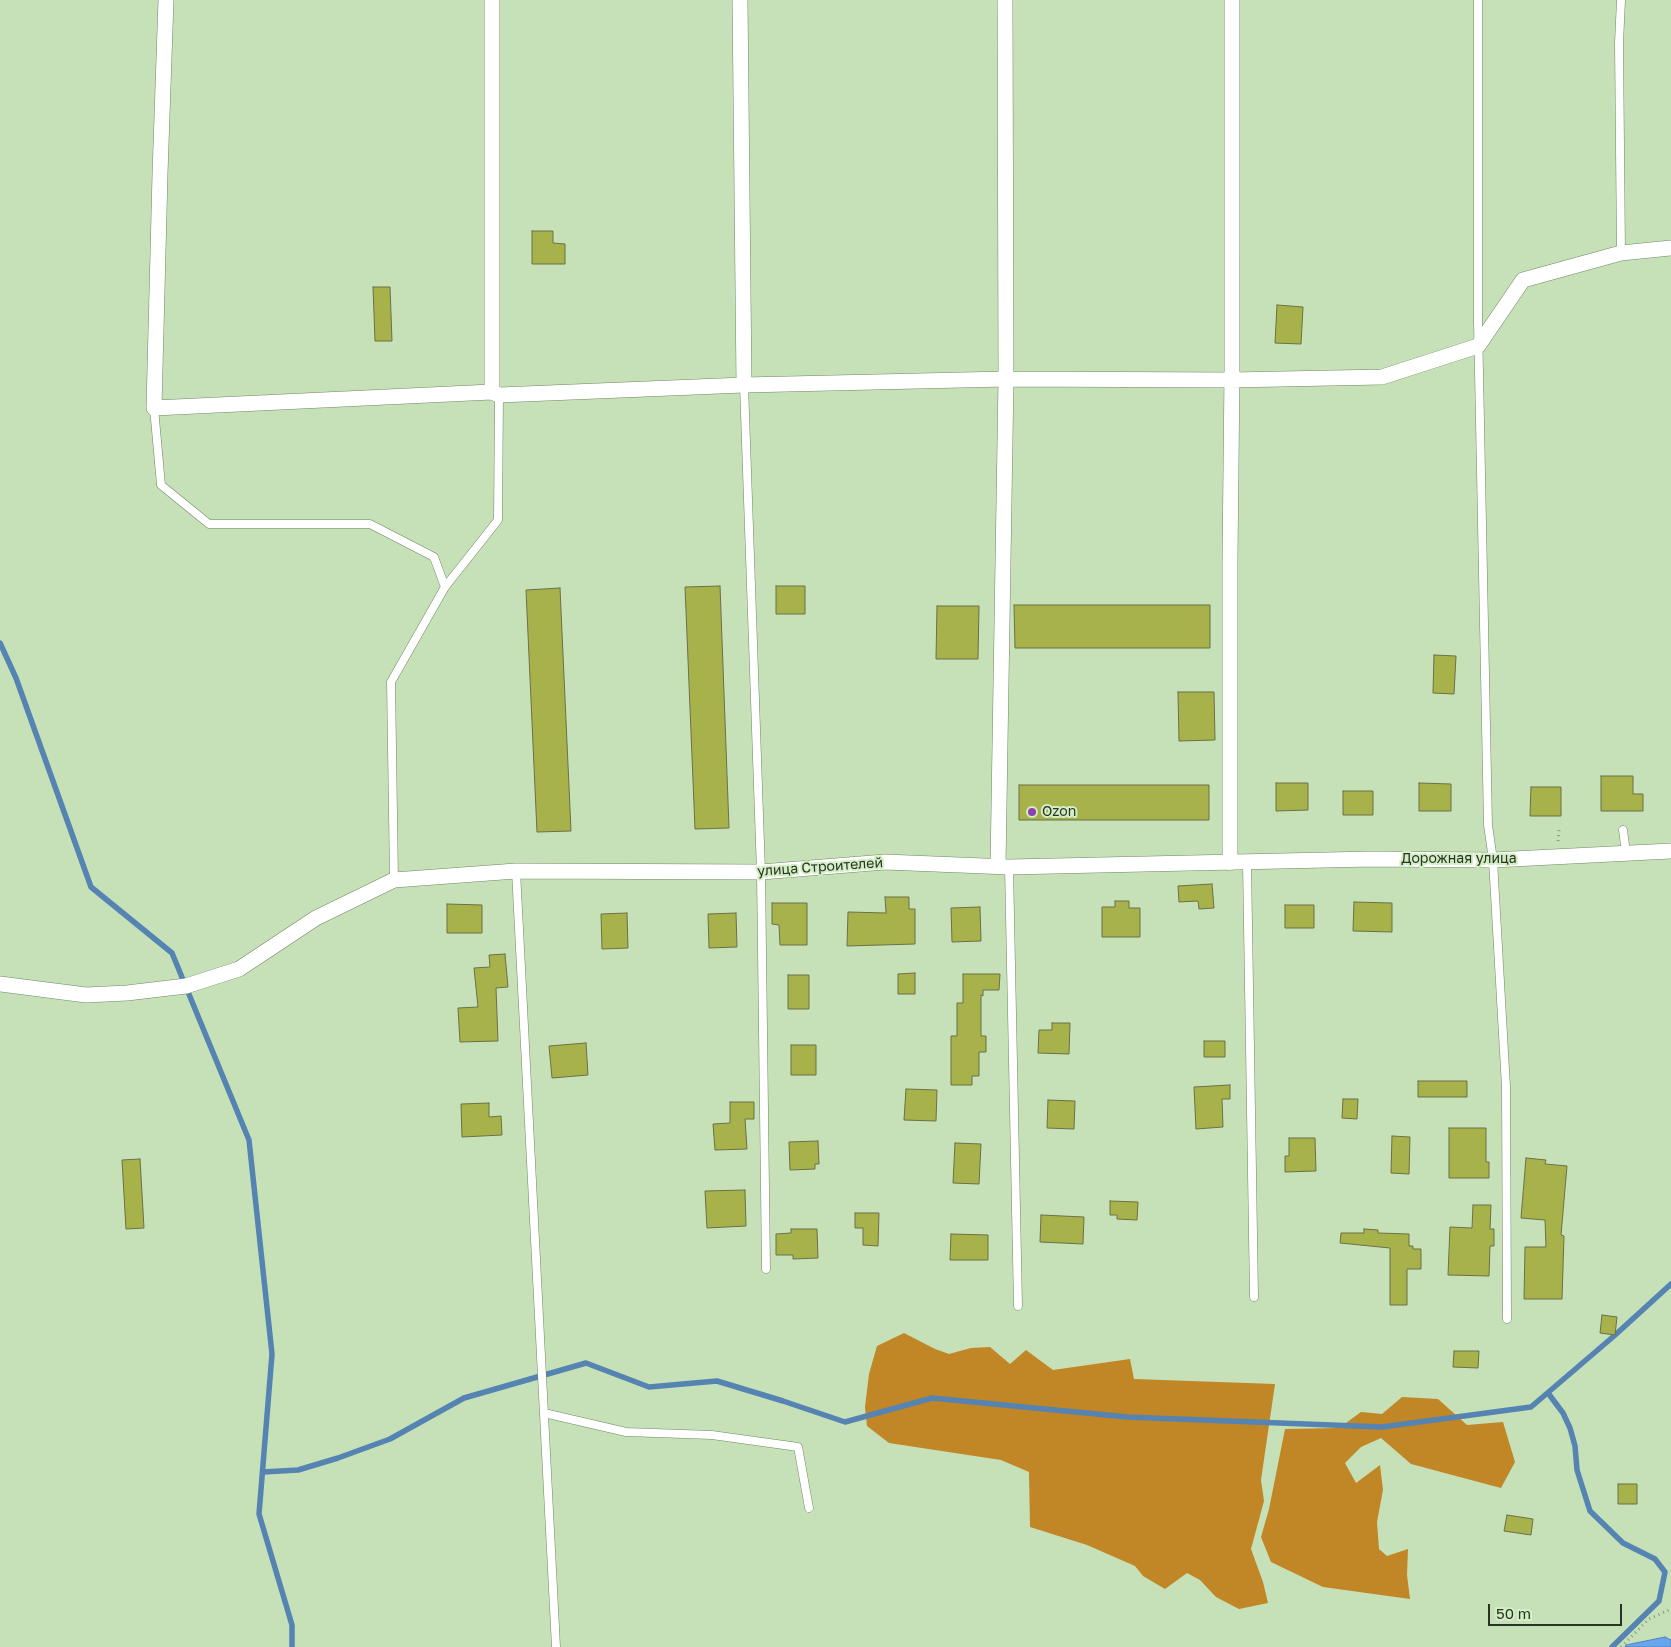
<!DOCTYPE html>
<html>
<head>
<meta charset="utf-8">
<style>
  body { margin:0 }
  #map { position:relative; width:1671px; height:1647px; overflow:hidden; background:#c6e0b8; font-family:"Golos Text",sans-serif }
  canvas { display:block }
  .scale { position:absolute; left:1488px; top:1604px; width:134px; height:22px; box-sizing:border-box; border:2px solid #293323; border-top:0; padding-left:6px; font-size:15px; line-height:18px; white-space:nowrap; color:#293323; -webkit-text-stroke:4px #d3edc5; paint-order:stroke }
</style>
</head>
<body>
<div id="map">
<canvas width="1671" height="1647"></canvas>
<div class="scale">50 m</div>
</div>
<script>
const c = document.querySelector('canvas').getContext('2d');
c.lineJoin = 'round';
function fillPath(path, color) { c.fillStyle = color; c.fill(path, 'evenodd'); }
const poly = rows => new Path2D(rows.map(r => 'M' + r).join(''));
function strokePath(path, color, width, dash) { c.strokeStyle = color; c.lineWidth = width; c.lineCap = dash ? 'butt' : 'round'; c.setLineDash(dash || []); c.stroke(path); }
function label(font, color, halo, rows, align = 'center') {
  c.font = font + ' "Golos Text",sans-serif'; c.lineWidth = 4; c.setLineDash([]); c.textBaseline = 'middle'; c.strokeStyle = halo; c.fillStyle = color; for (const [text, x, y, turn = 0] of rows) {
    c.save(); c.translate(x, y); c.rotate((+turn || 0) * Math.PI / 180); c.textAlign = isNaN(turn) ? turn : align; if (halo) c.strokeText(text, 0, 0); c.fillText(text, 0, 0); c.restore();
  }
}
fillPath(poly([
  [904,1333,935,1349,949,1354,971,1348,990,1347,1010,1364,1026,1350,1053,1370,1130,1359,1134,1379,1275,1384,1261,1480,1264,1501,1251,1549,1263,1582,1268,1603,1239,1609,1216,1597,1200,1580,1187,1573,1165,1589,1143,1576,1135,1566,1087,1545,1030,1527,1029,1472,1001,1460,889,1443,867,1426,865,1407,869,1374,877,1346],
  [1402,1397,1438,1399,1467,1425,1503,1422,1515,1462,1501,1488,1411,1464,1381,1438,1361,1447,1345,1463,1356,1483,1380,1465,1383,1490,1377,1522,1379,1549,1387,1556,1408,1549,1407,1575,1410,1599,1323,1587,1271,1562,1261,1537,1269,1509,1285,1429,1339,1428,1361,1412,1382,1414]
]), '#c18626');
const water = poly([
  [1665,1637,1671,1640,1671,1647,1625,1647,1626,1645,1665,1637]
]);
fillPath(water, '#68a5f0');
strokePath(water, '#5583b2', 1);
strokePath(poly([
  [0,643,16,678,91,887,172,953,249,1140,272,1354,259,1514,292,1625,292,1647],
  [1548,1393,1563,1413,1570,1428,1575,1446,1577,1470,1590,1511,1623,1543,1655,1559,1665,1572,1659,1601,1612,1647],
  [263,1472,298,1470,338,1458,390,1439,464,1398,586,1363,649,1387,717,1381,783,1401,845,1422,932,1398,1127,1417,1382,1427,1531,1407,1614,1336,1671,1284]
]), '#5583b2', 5.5);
const building = poly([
  [532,231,553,231,553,243,565,244,565,264,532,264,532,231],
  [373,287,390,287,392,341,375,341,373,287],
  [1277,305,1303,307,1301,344,1275,343,1277,305],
  [720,586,729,828,695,829,685,587,720,586],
  [776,586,805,586,805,614,776,614,776,586],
  [560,588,571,831,537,832,526,590,560,588],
  [1014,605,1210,605,1210,648,1015,648,1014,605],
  [937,606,979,606,978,659,936,659,937,606],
  [1434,655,1456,656,1454,694,1433,693,1434,655],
  [1178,692,1214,692,1215,740,1179,741,1178,692],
  [1601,776,1633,776,1633,794,1643,794,1643,811,1601,811,1601,776],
  [1276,783,1308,783,1308,810,1276,811,1276,783],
  [1419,783,1451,784,1451,811,1419,811,1419,783],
  [1019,785,1209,785,1209,820,1019,820,1019,785],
  [1531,787,1561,787,1561,816,1530,816,1531,787],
  [1343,791,1373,791,1373,815,1343,815,1343,791],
  [1212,884,1214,908,1199,909,1198,901,1179,902,1178,886,1212,884],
  [885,897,909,897,909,909,915,909,915,944,847,946,848,912,886,913,885,897],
  [1115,901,1129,901,1129,908,1140,908,1140,937,1102,937,1102,907,1115,907,1115,901],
  [1354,902,1392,903,1392,932,1353,931,1354,902],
  [772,903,807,903,807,945,780,945,779,925,772,924,772,903],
  [447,904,482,905,482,933,447,933,447,904],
  [1285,905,1314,905,1314,928,1285,928,1285,905],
  [980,907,981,941,952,942,951,908,980,907],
  [627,913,628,948,602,949,601,914,627,913],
  [736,913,737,947,709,948,708,914,736,913],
  [505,954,508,987,496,988,498,1041,460,1042,458,1008,478,1007,474,968,490,967,489,955,505,954],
  [915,973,915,994,898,994,898,974,915,973],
  [963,974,1000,974,999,990,983,990,983,996,981,995,981,1036,986,1036,986,1052,979,1052,979,1076,972,1076,972,1085,951,1085,951,1036,957,1036,957,1003,963,1003,963,974],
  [788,975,809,975,809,1009,788,1009,788,975],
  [1052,1023,1070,1023,1069,1054,1038,1053,1039,1030,1052,1030,1052,1023],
  [1204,1041,1225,1041,1225,1057,1204,1057,1204,1041],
  [586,1043,588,1075,552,1078,549,1046,586,1043],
  [791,1045,816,1045,816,1075,791,1075,791,1045],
  [1418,1081,1467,1081,1467,1097,1418,1097,1418,1081],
  [1230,1085,1230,1099,1222,1099,1223,1127,1196,1129,1194,1087,1230,1085],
  [906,1089,937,1090,936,1121,904,1120,906,1089],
  [1343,1099,1358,1099,1357,1119,1342,1118,1343,1099],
  [1048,1100,1075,1101,1074,1129,1047,1128,1048,1100],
  [730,1102,754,1102,754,1119,745,1119,747,1149,715,1150,713,1124,730,1123,730,1102],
  [489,1103,489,1117,501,1116,502,1135,462,1137,461,1104,489,1103],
  [1449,1128,1486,1128,1486,1162,1489,1162,1489,1178,1449,1178,1449,1128],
  [1392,1136,1410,1137,1409,1174,1391,1173,1392,1136],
  [1289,1138,1315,1138,1316,1171,1285,1172,1285,1156,1289,1156,1289,1138],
  [818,1141,819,1164,815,1164,815,1169,790,1170,789,1142,818,1141],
  [955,1143,981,1144,979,1184,953,1183,955,1143],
  [1526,1158,1546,1160,1545,1164,1567,1166,1561,1235,1564,1236,1562,1299,1524,1299,1525,1247,1546,1247,1545,1220,1521,1218,1526,1158],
  [140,1159,144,1228,126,1229,122,1160,140,1159],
  [745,1190,746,1226,707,1228,705,1191,745,1190],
  [1110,1201,1138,1202,1137,1220,1117,1219,1117,1215,1110,1215,1110,1201],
  [1473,1205,1491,1205,1490,1229,1494,1229,1494,1246,1490,1246,1489,1276,1448,1275,1450,1227,1472,1228,1473,1205],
  [855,1213,879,1213,878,1246,863,1245,863,1228,855,1228,855,1213],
  [1041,1215,1084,1217,1083,1244,1040,1242,1041,1215],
  [791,1229,817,1229,818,1258,793,1259,793,1255,776,1255,776,1234,791,1233,791,1229],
  [1364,1229,1378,1230,1378,1233,1409,1234,1409,1246,1413,1246,1413,1249,1421,1249,1421,1269,1407,1269,1407,1305,1390,1305,1390,1248,1340,1243,1341,1233,1364,1233,1364,1229],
  [951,1234,988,1235,988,1260,950,1260,951,1234],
  [1602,1315,1617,1317,1615,1335,1600,1333,1602,1315],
  [1454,1351,1479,1351,1478,1368,1453,1367,1454,1351],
  [1618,1484,1637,1484,1637,1504,1618,1504,1618,1484],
  [1507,1515,1533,1519,1531,1535,1504,1531,1507,1515]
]);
fillPath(building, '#a8b24b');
strokePath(building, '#6b7047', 1);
const lane = poly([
  [1478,0,1478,322,1488,825,1493,860,1506,1087,1507,1319],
  [1621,0,1619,43,1621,253],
  [744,385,761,872,766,1269],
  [154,408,161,485,209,524,370,524,434,557,445,587],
  [1623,830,1626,853],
  [1247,862,1254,1297],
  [1009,867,1018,1306],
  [516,871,556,1647],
  [394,880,391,682,445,587,498,520,499,395],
  [544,1413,626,1432,712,1435,798,1447,809,1508]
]);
const street = poly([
  [166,0,160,174,154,408,492,392,499,395,744,385,1006,379,1232,380,1382,377,1478,346,1523,280,1621,253,1671,248],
  [492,0,492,392],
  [740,0,744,385],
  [1230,863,1230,560,1232,373,1232,0],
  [998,866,1006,379,1005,0],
  [0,984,86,995,127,993,186,986,239,969,316,918,394,880,516,871,761,872,885,862,1009,867,1372,859,1493,860,1671,851]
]);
strokePath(lane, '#708863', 9);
strokePath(street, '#708863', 16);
strokePath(poly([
  [1558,841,1559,830],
  [1621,1647,1649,1619,1671,1609]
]), '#869a7b', 3, [1, 4]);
strokePath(lane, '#fff', 8);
strokePath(street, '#fff', 15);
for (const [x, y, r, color] of [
  [1032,812,5,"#9041b1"]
]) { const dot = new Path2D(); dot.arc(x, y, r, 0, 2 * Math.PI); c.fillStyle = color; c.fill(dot); strokePath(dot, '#d3edc5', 2); }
label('14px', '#293323', '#d3edc5', [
  ["Ozon",1042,812]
], 'left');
label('14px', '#293323', '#d3edc5', [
  ["Дорожная улица",1459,859],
  ["улица Строителей",820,867,-4]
]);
</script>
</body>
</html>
